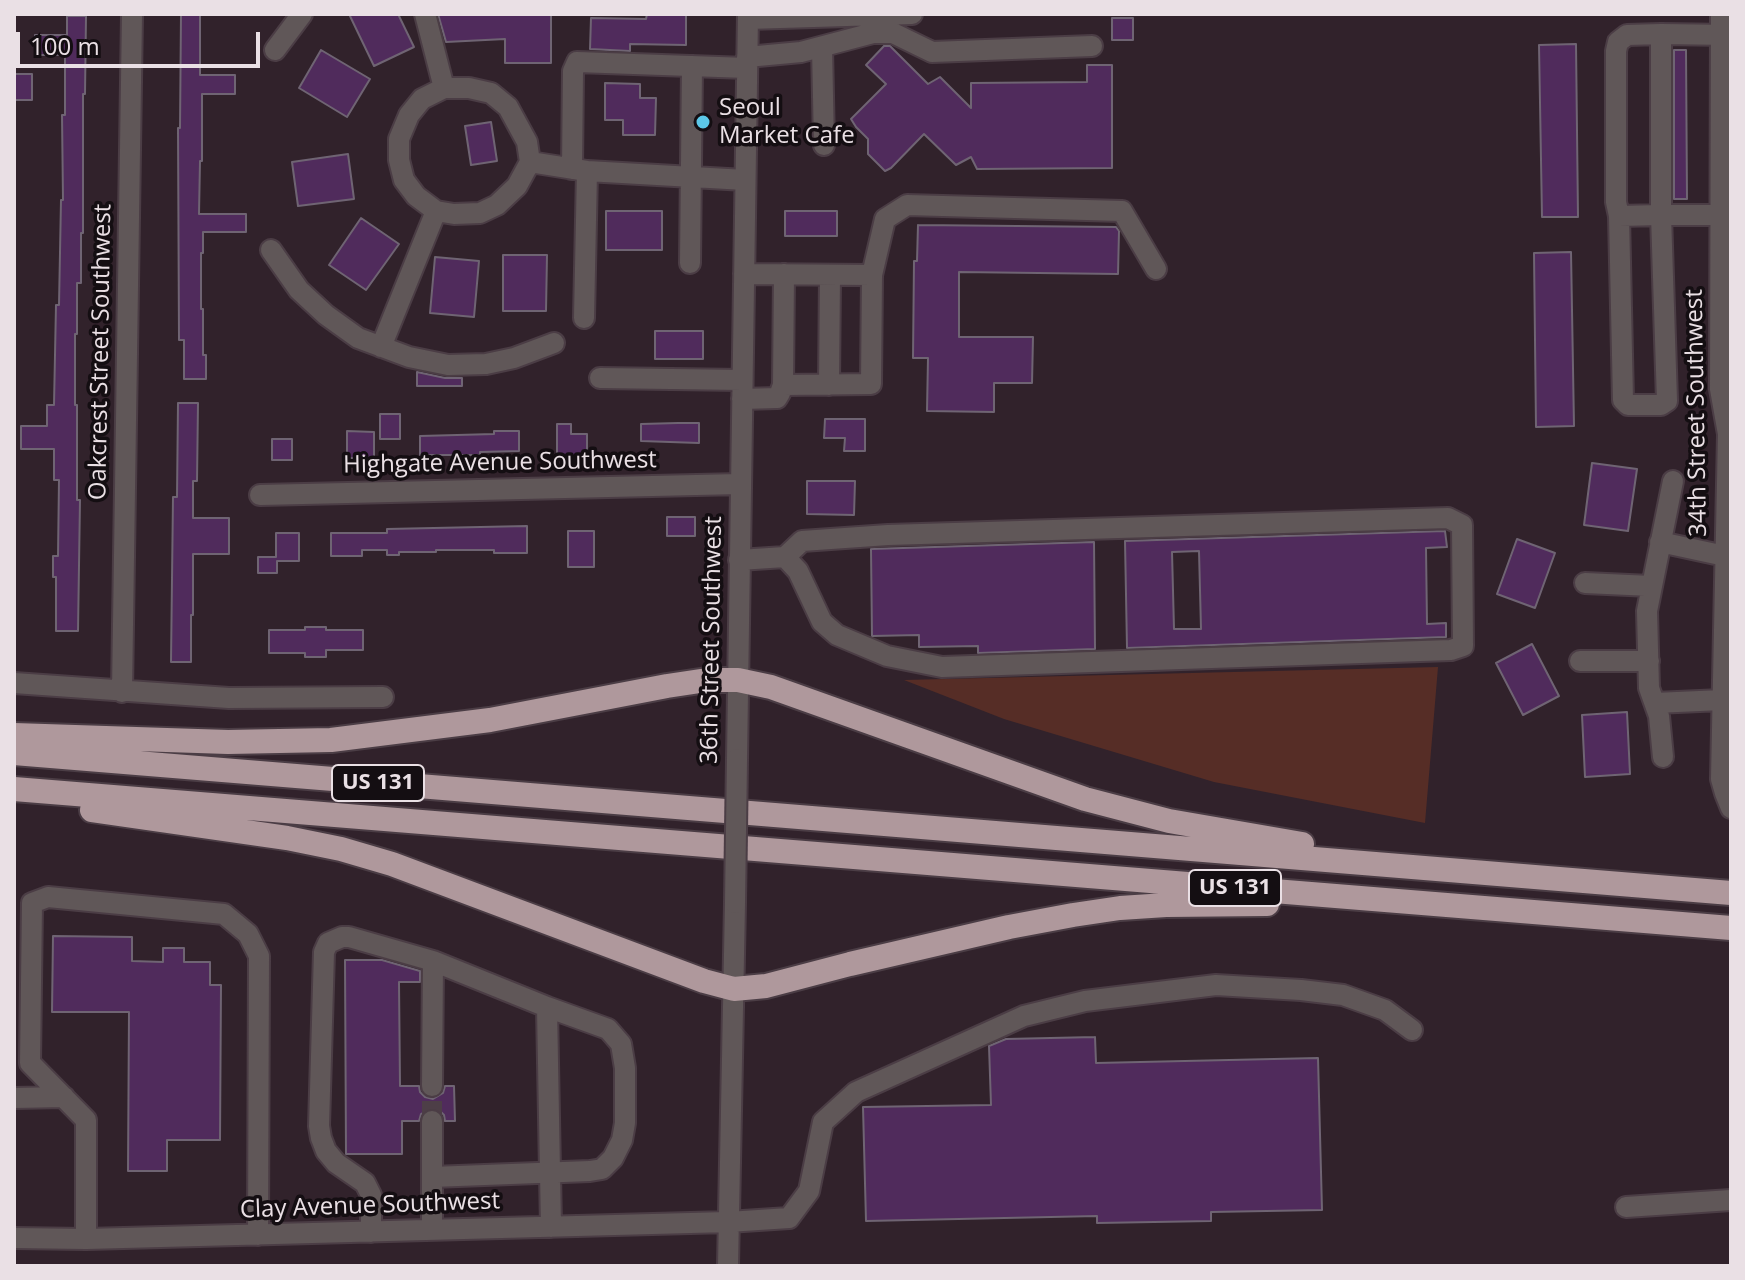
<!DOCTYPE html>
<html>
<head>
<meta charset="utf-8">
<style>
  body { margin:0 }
  #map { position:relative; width:1745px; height:1280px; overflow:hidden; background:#31222b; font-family:"Open Sans",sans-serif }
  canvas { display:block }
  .frame { position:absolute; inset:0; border:16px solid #eae0e5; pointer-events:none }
  .scale { position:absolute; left:16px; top:32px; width:244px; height:36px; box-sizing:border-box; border:4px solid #eae0e5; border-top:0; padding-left:10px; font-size:24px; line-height:28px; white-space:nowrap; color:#eae0e5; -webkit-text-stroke:6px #140e12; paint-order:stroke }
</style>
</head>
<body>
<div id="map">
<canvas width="1745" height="1280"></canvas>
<div class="frame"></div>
<div class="scale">100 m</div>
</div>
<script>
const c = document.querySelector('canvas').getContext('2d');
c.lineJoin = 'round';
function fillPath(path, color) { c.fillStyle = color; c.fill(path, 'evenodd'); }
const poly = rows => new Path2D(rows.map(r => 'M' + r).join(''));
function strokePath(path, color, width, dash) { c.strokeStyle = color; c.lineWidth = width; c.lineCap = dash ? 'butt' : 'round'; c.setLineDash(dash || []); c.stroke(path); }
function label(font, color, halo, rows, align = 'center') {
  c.font = font + ' "Open Sans",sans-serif'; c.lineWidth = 7; c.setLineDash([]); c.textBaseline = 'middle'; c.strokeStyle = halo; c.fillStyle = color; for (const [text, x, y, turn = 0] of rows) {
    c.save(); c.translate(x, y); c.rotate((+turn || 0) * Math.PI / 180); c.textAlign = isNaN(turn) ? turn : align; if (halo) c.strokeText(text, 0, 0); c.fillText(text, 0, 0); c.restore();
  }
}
fillPath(poly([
  [1438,667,1425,823,1214,782,1004,719,904,680]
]), '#562d26');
const building = poly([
  [181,14,200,14,200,75,235,75,235,94,202,94,202,161,200,161,199,214,246,214,246,232,203,232,203,253,201,253,201,309,203,309,203,355,206,355,206,379,184,379,184,340,179,340,178,128,180,128,181,14],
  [349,14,398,14,414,47,374,66,349,14],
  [438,14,551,14,551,63,505,63,505,39,446,42,438,14],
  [647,14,686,14,686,45,630,44,630,51,590,49,591,18,646,19,647,14],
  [67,16,86,16,85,94,83,94,83,233,81,233,81,283,77,283,77,334,75,334,75,405,77,405,77,500,80,500,78,631,56,631,56,577,53,577,53,556,58,556,59,480,54,480,54,449,21,449,21,426,47,426,47,405,54,405,56,305,59,305,61,200,63,200,62,115,65,115,65,55,35,55,35,35,67,35,67,16],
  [1112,18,1133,18,1133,40,1112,40,1112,18],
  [1576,44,1578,217,1542,217,1539,45,1576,44],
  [884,46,890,46,928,84,940,77,971,108,971,83,1087,82,1087,65,1112,65,1112,168,977,169,971,157,956,165,924,134,891,168,885,171,868,154,868,139,856,127,851,119,886,84,866,65,884,46],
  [321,50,370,79,347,117,299,88,321,50],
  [1674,50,1686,50,1687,199,1674,199,1674,50],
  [14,74,32,74,32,100,14,100,14,74],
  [605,83,640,84,640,98,656,98,655,135,623,135,623,120,605,120,605,83],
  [491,122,497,161,471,165,465,126,491,122],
  [348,154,354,199,298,206,292,162,348,154],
  [606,211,662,211,662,250,606,250,606,211],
  [785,211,837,211,837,236,785,236,785,211],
  [361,218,399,244,366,290,329,265,361,218],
  [918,225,1116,227,1119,231,1118,274,959,272,959,337,1033,337,1032,383,994,383,994,412,927,411,928,358,913,358,914,261,917,261,918,225],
  [1571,252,1574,426,1536,427,1534,253,1571,252],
  [503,255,547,255,546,311,503,311,503,255],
  [435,257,479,261,474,317,430,313,435,257],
  [655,331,703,331,703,359,655,359,655,331],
  [417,372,445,378,462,378,462,386,417,386,417,372],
  [178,403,198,403,197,481,193,481,193,518,229,518,229,554,193,554,193,615,191,615,191,662,171,662,173,497,177,497,178,403],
  [380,414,400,414,400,439,380,439,380,414],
  [825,419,865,419,865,451,844,451,845,438,824,438,825,419],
  [678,423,699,423,699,443,641,441,641,424,678,423],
  [557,424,571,424,571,434,587,434,587,456,557,456,557,424],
  [347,431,374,432,374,458,347,458,347,431],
  [494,431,519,431,519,451,480,452,480,455,420,455,420,436,494,434,494,431],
  [272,439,292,439,292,460,272,460,272,439],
  [1592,463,1637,469,1628,531,1584,525,1592,463],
  [807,481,855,481,854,515,807,514,807,481],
  [667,517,695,517,695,536,667,536,667,517],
  [527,526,527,553,494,553,494,550,436,550,436,552,399,552,399,555,387,555,387,550,362,550,362,556,331,556,331,533,387,533,387,529,527,526],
  [568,531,594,531,594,567,568,567,568,531],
  [1445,531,1447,547,1426,548,1427,624,1446,623,1446,637,1127,648,1125,541,1445,531],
  [1199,551,1201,629,1174,629,1172,552,1199,551],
  [276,533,299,533,299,561,277,561,277,573,258,573,258,557,276,557,276,533],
  [1517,539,1555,553,1535,608,1497,594,1517,539],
  [1094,542,1095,649,978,653,978,646,919,647,919,635,872,636,871,549,1094,542],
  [305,627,326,627,326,630,363,630,363,650,326,650,326,657,305,657,305,653,269,653,269,630,305,630,305,627],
  [1532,644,1559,696,1523,715,1496,663,1532,644],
  [1627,712,1630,774,1585,777,1582,715,1627,712],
  [53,936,132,937,132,961,163,962,163,948,184,948,184,962,210,962,210,985,221,985,220,1140,167,1140,167,1171,128,1171,129,1012,52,1012,53,936],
  [345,960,382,960,420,971,420,982,399,982,400,1086,419,1086,420,1092,425,1097,433,1099,443,1093,445,1086,454,1086,455,1121,445,1121,444,1115,439,1110,431,1108,421,1114,419,1121,402,1121,402,1154,346,1154,345,960],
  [1095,1037,1096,1063,1318,1058,1322,1210,1211,1212,1211,1221,1097,1223,1097,1216,866,1221,863,1107,991,1105,989,1046,1006,1039,1095,1037]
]);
fillPath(building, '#502b5c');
strokePath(building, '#6f6473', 2);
strokePath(poly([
  [432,1121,432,1086]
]), '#4d3e47', 20, [20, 10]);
const minor = poly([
  [425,14,444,88],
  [1721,14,1720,389,1728,434,1721,779,1725,793,1731,808],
  [748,19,912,14],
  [822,47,824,145],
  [275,50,302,14],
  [747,57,801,52,873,33,893,33,932,52,1092,46],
  [530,162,517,186,497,205,480,213,454,214,436,211,416,196,404,180,399,160,399,139,409,115,422,99,444,88,469,88,491,93,508,107,527,142,530,162,587,171,745,180],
  [572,169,573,71,577,62,747,68],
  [1661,215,1667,401,1661,405,1628,405,1623,400,1619,216,1661,215],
  [1720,215,1661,215,1661,34,1731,35],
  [1619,216,1616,202,1616,51,1618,42,1627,35,1661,34],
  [271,250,299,290,326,315,358,338,409,357,448,365,486,364,514,358,554,343],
  [690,263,692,66],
  [744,274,872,275],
  [584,318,587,171],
  [381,347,436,211],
  [600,378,742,380],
  [783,385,871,384,872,275,885,219,907,205,1122,211,1156,269],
  [829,385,830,275],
  [742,399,777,398,780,393,783,385,784,274],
  [260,495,740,484],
  [1660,542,1725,556],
  [739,560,785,557,798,571,822,622,837,635,887,656,942,667,1451,650,1463,646,1462,525,1448,518,888,535,802,541,785,557],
  [1585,583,1651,586],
  [1580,661,1649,661],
  [14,683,229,698,383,697],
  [122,692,132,14],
  [1655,703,1722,700],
  [1663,757,1659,716,1649,688,1647,611,1673,481],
  [737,759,748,14],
  [432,1086,433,961],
  [14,1098,64,1097],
  [432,1177,432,1121],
  [1626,1207,1731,1200],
  [432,1230,432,1177,590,1171,602,1169,613,1158,622,1140,625,1123,625,1068,621,1044,608,1029,547,1007],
  [371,1232,371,1195,365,1183,336,1163,326,1151,321,1138,319,1126,324,952,328,943,342,937,349,937,433,961,547,1007,551,1227],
  [14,1238,86,1239,728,1222,789,1218,809,1191,823,1122,856,1092,1024,1016,1085,1001,1216,985,1301,990,1343,995,1385,1010,1412,1030],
  [86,1239,86,1120,30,1063,32,903,48,897,224,914,248,934,259,956,258,1235],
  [728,1266,735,903]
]);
const highway = poly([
  [14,735,228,742,331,740,490,720,667,686,707,680,738,680,771,687,1085,799,1169,821,1302,844],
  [14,753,1731,893],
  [14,789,1731,928],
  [92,810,287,838,341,849,392,864,704,981,734,989,766,986,850,964,1009,927,1073,915,1120,908,1166,905,1267,904]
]);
strokePath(minor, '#4b3d45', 24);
strokePath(highway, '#4b3d45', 28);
strokePath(minor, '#605758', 20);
strokePath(highway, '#af989c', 24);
const minorBridge = poly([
  [735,903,737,759]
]);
strokePath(minorBridge, '#4b3d45', 24, []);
strokePath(minorBridge, '#605758', 20);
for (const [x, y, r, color] of [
  [703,122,8,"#5cc7e7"]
]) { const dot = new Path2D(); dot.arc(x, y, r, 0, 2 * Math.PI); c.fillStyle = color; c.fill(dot); strokePath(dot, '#140e12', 3); }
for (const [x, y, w] of [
  [378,783,92],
  [1235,888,92]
]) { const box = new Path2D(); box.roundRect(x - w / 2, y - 18, w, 36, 6); c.fillStyle = '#140e12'; c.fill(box); strokePath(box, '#eae0e5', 2); }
label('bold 22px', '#eae0e5', null, [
  ["US 131",378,783],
  ["US 131",1235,888]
]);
label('24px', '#eae0e5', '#140e12', [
  ["Seoul",719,108],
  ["Market Cafe",719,136]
], 'left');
label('24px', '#eae0e5', '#140e12', [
  ["Oakcrest Street Southwest",101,352,-89],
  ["34th Street Southwest",1697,413,-91],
  ["Highgate Avenue Southwest",500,463,-1],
  ["36th Street Southwest",712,640,-89],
  ["Clay Avenue Southwest",370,1206,-2]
]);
</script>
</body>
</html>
